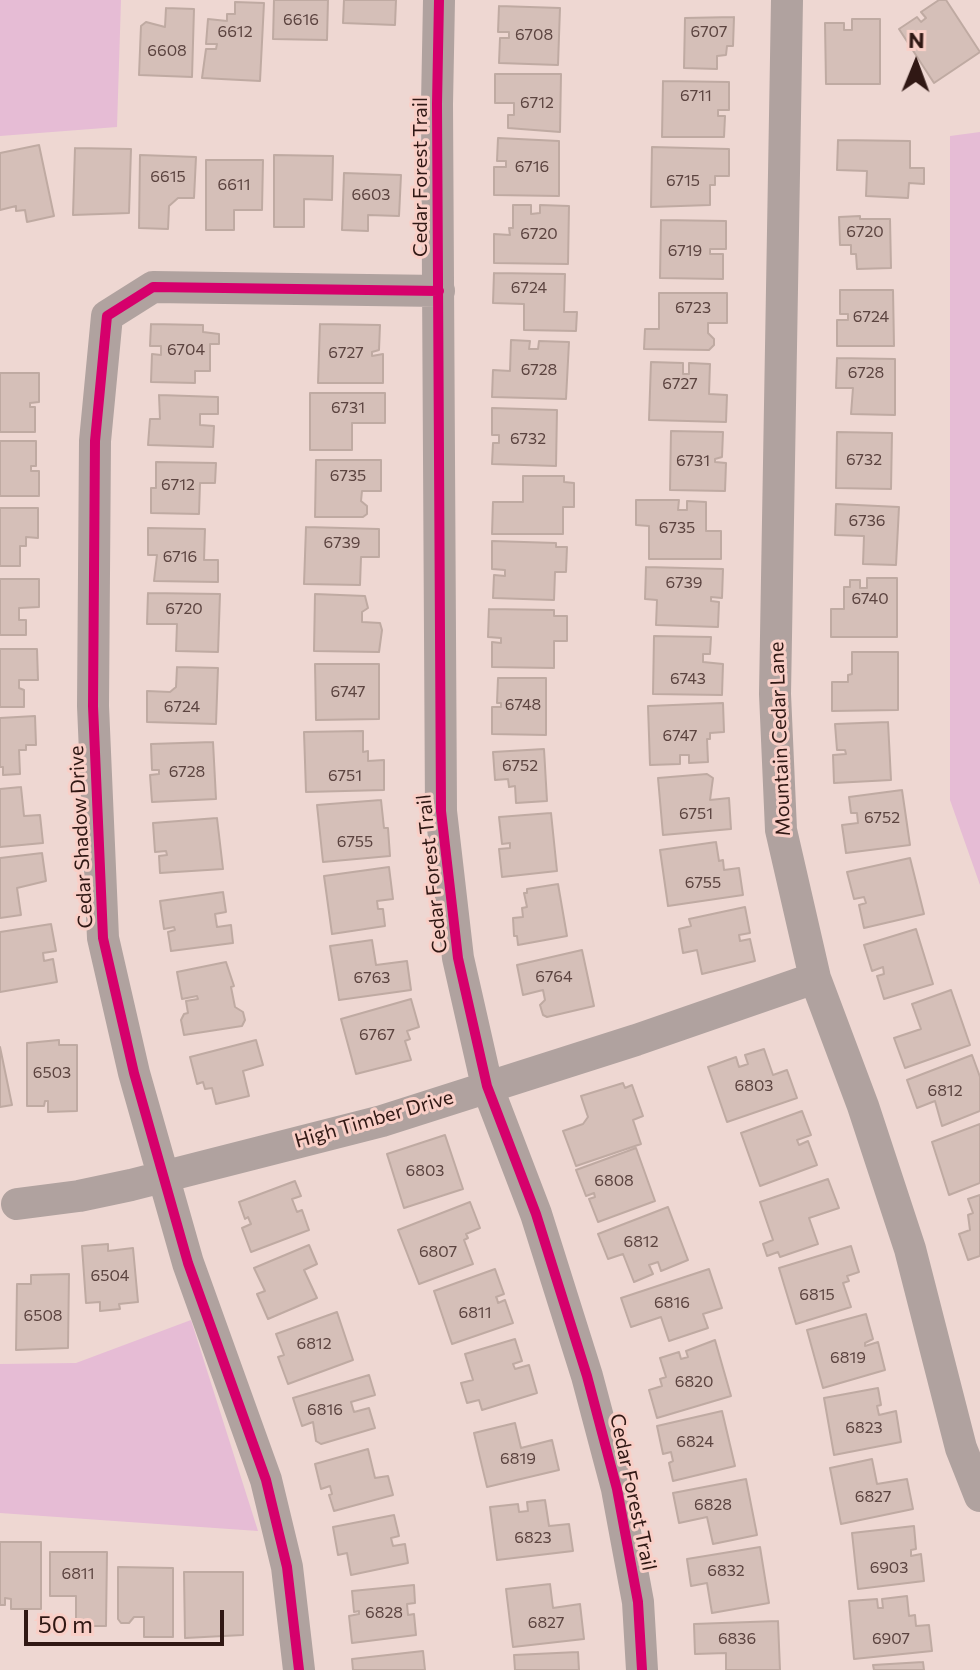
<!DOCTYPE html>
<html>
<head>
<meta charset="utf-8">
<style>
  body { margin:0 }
  #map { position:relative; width:980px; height:1670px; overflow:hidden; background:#eed7d2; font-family:Commissioner,sans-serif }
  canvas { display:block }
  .north { position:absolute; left:876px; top:24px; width:80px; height:80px; -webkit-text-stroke:6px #f9cfc7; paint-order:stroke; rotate:1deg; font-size:22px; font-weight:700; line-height:32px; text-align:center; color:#301814 }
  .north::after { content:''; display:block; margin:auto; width:28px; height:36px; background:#301814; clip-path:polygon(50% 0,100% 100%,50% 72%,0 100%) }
  .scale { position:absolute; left:24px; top:1610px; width:200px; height:36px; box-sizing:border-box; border:4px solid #301814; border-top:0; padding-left:10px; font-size:24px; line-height:28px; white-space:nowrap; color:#301814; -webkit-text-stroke:6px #f9cfc7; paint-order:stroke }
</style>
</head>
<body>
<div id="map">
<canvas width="980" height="1670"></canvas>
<div class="north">N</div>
<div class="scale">50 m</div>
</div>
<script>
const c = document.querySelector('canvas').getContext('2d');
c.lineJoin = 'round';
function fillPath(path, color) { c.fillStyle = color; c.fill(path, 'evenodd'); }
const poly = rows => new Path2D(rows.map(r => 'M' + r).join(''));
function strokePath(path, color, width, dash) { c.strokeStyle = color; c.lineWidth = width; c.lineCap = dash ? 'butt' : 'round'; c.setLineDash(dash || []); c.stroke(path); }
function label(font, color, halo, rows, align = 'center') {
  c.font = font + ' Commissioner,sans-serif'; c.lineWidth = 6; c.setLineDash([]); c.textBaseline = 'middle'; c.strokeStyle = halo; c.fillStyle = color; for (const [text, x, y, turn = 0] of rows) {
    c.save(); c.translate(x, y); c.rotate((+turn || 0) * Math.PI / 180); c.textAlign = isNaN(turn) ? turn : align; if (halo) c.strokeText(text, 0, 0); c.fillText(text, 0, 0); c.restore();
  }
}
fillPath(poly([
  [0,0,121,0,117,127,0,136],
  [980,132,980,885,950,800,950,136],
  [191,1320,258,1531,0,1513,0,1364,76,1363]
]), '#e6bcd5');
const building = poly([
  [274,0,328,0,327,40,273,39,274,0],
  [344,0,396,0,395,25,343,23,344,0],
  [939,0,946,0,980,52,934,83,899,29,917,17,921,22,926,18,921,12,939,0],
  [235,2,264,3,260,81,202,78,206,49,216,49,217,44,206,44,208,19,227,21,227,14,235,14,235,2],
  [499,6,560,8,558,65,499,63,500,38,509,38,509,32,498,32,499,6],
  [166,8,194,9,192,77,139,75,141,26,146,22,165,27,166,8],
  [734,17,733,46,727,46,726,55,717,56,717,69,684,68,685,18,734,17],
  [852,19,880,19,880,84,826,84,825,23,844,23,844,30,852,30,852,19],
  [495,74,561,74,560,132,508,128,508,115,514,115,514,103,495,103,495,74],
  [663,81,729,82,729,110,718,110,718,116,725,116,724,137,662,137,663,81],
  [498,138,559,141,559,196,494,195,494,167,506,167,506,161,497,161,498,138],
  [838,140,910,141,910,168,924,168,924,184,909,183,908,198,866,196,867,171,837,170,838,140],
  [39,145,54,216,27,222,25,210,16,211,16,206,0,210,0,153,39,145],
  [652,147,729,149,729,176,715,176,715,185,710,185,710,205,651,207,652,147],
  [75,148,131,149,129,213,73,215,75,148],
  [140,155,196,157,194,198,178,198,169,206,168,229,139,228,140,155],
  [274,155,333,156,332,200,304,199,304,227,274,227,274,155],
  [206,160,263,160,262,210,234,210,234,230,206,230,206,160],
  [344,173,401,175,399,216,368,215,368,231,342,230,344,173],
  [513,205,531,205,531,214,540,213,540,205,569,206,568,264,494,263,494,234,510,235,509,228,513,228,513,205],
  [860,216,860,219,890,219,891,268,857,269,856,254,851,254,851,245,840,245,839,217,860,216],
  [661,220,726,221,726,249,710,249,710,254,723,254,723,279,660,278,661,220],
  [494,273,565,274,564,312,577,312,576,331,524,330,524,304,493,303,494,273],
  [840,290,893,290,894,346,837,346,837,320,848,320,848,314,840,314,840,290],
  [659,293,727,293,727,323,708,323,708,333,714,339,714,345,709,350,644,349,645,329,659,329,659,293],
  [151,324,203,325,203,332,219,334,219,344,210,344,210,371,195,371,195,383,151,382,152,354,161,355,161,346,150,346,151,324],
  [320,324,380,325,379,350,372,352,372,356,383,354,383,383,318,383,320,324],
  [511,340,530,341,529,349,538,349,539,341,569,342,566,399,492,397,493,370,510,371,511,340],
  [837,358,895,359,895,415,851,414,853,388,836,388,837,358],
  [651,362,683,363,683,374,689,374,689,363,710,364,709,394,727,395,726,422,649,420,651,362],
  [0,373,39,373,39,402,30,403,30,407,35,407,35,432,0,432,0,373],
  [310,393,385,393,385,423,352,423,352,450,310,450,310,393],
  [159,395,218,397,218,414,200,414,200,425,214,426,213,447,148,445,150,419,160,419,159,395],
  [492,408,557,410,556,466,492,464,493,443,499,443,499,435,492,435,492,408],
  [671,431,723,432,722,457,715,459,715,462,726,463,725,491,670,490,671,431],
  [837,432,892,433,891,489,836,488,837,432],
  [0,441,36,441,36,466,31,466,31,471,39,471,39,496,0,496,0,441],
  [316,460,381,460,381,491,362,491,361,501,367,506,367,514,363,517,315,517,316,460],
  [156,462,216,463,215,483,200,483,199,514,151,513,151,488,156,488,156,462],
  [523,476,564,476,564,482,574,483,574,507,563,507,563,534,492,534,493,502,523,502,523,476],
  [636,500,679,500,678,510,687,510,687,501,706,502,706,531,721,531,721,559,649,559,649,526,636,525,636,500],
  [836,504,899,507,896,565,863,564,864,536,835,535,836,504],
  [0,508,38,508,38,538,26,537,26,546,20,546,20,566,0,566,0,508],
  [306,527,379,529,379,557,361,557,360,585,304,584,306,527],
  [148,528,205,529,204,560,218,560,218,582,154,581,157,555,148,555,148,528],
  [492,541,556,543,556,547,567,547,566,572,555,572,554,600,493,598,494,575,505,576,505,570,492,569,492,541],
  [646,567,723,569,722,598,711,597,711,601,719,602,718,627,656,625,657,600,645,599,646,567],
  [867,578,897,578,897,637,831,637,831,609,844,609,844,587,850,587,850,580,860,580,860,588,867,588,867,578],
  [0,579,39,579,39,607,19,608,19,620,26,620,26,635,0,635,0,579],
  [148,593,220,594,218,652,176,651,177,624,147,624,148,593],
  [315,594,365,596,368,608,362,612,362,622,380,623,382,630,379,652,314,651,315,594],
  [489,609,554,610,554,616,567,616,567,641,554,641,554,668,492,667,492,642,501,643,501,638,488,637,489,609],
  [654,636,711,637,710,654,703,654,703,662,723,664,722,695,653,694,654,636],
  [0,649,37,649,38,680,19,680,19,688,24,690,24,707,0,707,0,649],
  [852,652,898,652,898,710,832,711,832,682,848,682,848,675,852,674,852,652],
  [315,664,379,664,379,719,316,720,315,664],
  [177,667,218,668,216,724,147,722,147,691,170,692,176,687,177,667],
  [498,678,546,678,546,735,492,734,492,707,501,707,501,703,497,703,498,678],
  [723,703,724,732,710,733,710,739,707,739,708,762,689,763,689,755,680,755,680,764,650,765,648,706,723,703],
  [35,716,36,745,26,745,26,750,19,750,20,774,3,775,3,767,0,767,0,718,35,716],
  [888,722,891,780,834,783,833,755,846,754,845,750,837,750,835,724,888,722],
  [363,731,363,752,368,751,368,761,384,760,384,790,306,792,304,732,363,731],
  [213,742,216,799,152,802,150,775,159,774,159,770,152,770,151,744,213,742],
  [544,749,547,801,516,803,515,786,509,787,508,779,495,780,493,752,544,749],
  [707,774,713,778,710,800,729,798,731,829,663,835,658,778,707,774],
  [21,787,24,816,40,815,43,843,0,847,0,789,21,787],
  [902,790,910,845,846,853,842,825,858,823,857,813,851,813,849,797,902,790],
  [381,800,384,828,388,828,390,856,323,862,317,805,381,800],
  [551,813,557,871,502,877,499,849,510,848,510,843,502,844,499,817,551,813],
  [217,818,223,869,160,873,159,856,167,855,166,851,155,852,153,823,217,818],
  [716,842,719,861,723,860,724,870,739,868,743,895,668,906,660,850,716,842],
  [42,853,46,881,17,888,21,915,0,918,0,858,42,853],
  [910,858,924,914,864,928,859,905,866,903,864,897,854,899,847,872,910,858],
  [389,867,393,899,377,901,378,909,383,909,385,926,332,934,324,876,389,867],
  [558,884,567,936,518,945,517,936,514,936,513,918,523,917,522,908,527,907,524,893,527,893,527,889,558,884],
  [223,892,226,912,215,914,217,927,231,925,233,943,171,951,168,932,175,930,174,927,164,929,160,901,223,892],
  [745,907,750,933,739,935,740,941,750,939,755,961,702,974,697,950,683,953,679,929,691,926,689,919,745,907],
  [51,924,56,951,43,953,44,961,53,959,57,982,0,992,0,932,51,924],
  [916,929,933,984,884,999,877,976,884,974,883,967,872,971,864,945,916,929],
  [372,940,376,965,407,961,411,990,339,1000,330,946,372,940],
  [582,950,594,1006,547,1017,543,1015,540,1005,545,1000,543,990,523,995,517,965,582,950],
  [226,962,234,986,231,987,235,1007,243,1012,245,1020,242,1026,184,1035,181,1020,184,1014,188,1013,186,1001,198,999,197,996,182,999,177,972,226,962],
  [951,990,970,1045,905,1068,894,1038,921,1029,912,1004,951,990],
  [411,999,419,1027,407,1031,410,1039,405,1041,411,1060,356,1074,341,1019,411,999],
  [59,1040,59,1045,77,1045,77,1111,48,1112,48,1101,45,1101,44,1106,27,1106,27,1043,59,1040],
  [256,1040,263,1065,243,1071,249,1096,216,1104,212,1088,205,1089,203,1082,197,1084,190,1057,256,1040],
  [0,1047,12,1105,0,1107,0,1047],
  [764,1049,773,1075,787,1070,797,1098,727,1122,708,1067,736,1057,739,1067,748,1064,745,1055,764,1049],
  [972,1055,980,1077,980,1111,942,1126,935,1101,917,1108,907,1080,972,1055],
  [623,1083,625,1088,632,1085,643,1116,633,1120,641,1144,576,1166,563,1131,583,1124,588,1117,581,1096,623,1083],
  [802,1111,811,1135,797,1140,799,1145,808,1141,817,1165,760,1186,741,1133,802,1111],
  [980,1124,980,1183,949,1195,932,1142,980,1124],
  [445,1135,463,1189,404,1208,387,1154,445,1135],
  [636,1148,655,1201,598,1222,589,1199,595,1197,594,1193,586,1196,576,1170,636,1148],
  [828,1179,839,1208,809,1218,818,1244,780,1257,778,1252,767,1256,763,1244,773,1240,760,1202,828,1179],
  [295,1181,301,1196,292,1199,297,1212,302,1210,309,1230,251,1252,242,1228,251,1224,248,1217,245,1219,239,1202,295,1181],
  [980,1195,980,1256,968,1260,959,1234,970,1230,968,1215,973,1213,968,1199,980,1195],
  [470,1202,480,1228,466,1234,468,1238,464,1240,473,1264,419,1284,398,1230,470,1202],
  [668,1207,688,1260,661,1271,658,1262,649,1265,653,1274,634,1282,623,1254,608,1259,598,1234,668,1207],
  [108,1244,108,1251,133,1248,138,1302,119,1304,120,1309,100,1311,100,1302,86,1303,82,1246,108,1244],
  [309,1245,317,1264,304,1270,317,1298,268,1319,257,1294,265,1291,254,1268,309,1245],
  [851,1246,859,1272,847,1276,849,1281,843,1283,851,1307,796,1324,779,1268,851,1246],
  [495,1269,504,1294,496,1297,497,1299,498,1303,505,1300,513,1323,452,1344,434,1291,495,1269],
  [709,1269,722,1308,703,1314,708,1328,669,1341,661,1317,631,1327,621,1298,709,1269],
  [69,1274,68,1348,16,1350,17,1284,31,1284,31,1275,69,1274],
  [337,1312,353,1360,288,1384,278,1357,284,1355,276,1334,337,1312],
  [866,1314,873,1339,865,1343,865,1346,878,1342,885,1370,823,1388,807,1330,866,1314],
  [515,1339,522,1361,513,1364,515,1369,529,1365,537,1393,482,1410,479,1400,467,1403,461,1383,473,1380,465,1354,515,1339],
  [715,1340,731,1396,657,1418,649,1390,662,1386,660,1379,666,1377,660,1358,679,1352,681,1359,688,1357,686,1351,715,1340],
  [369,1375,375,1395,351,1402,354,1412,369,1408,375,1428,321,1444,316,1441,313,1422,302,1426,293,1398,369,1375],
  [878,1388,881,1405,877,1406,879,1415,896,1411,901,1442,834,1455,824,1398,878,1388],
  [722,1411,735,1466,673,1481,669,1463,673,1461,671,1452,663,1454,657,1426,722,1411],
  [515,1423,521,1448,552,1440,559,1470,487,1487,474,1433,515,1423],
  [368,1449,375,1478,388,1476,393,1495,334,1511,329,1495,332,1494,330,1486,321,1489,315,1464,368,1449],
  [872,1459,877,1484,907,1479,913,1509,841,1524,830,1468,872,1459],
  [746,1479,757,1535,713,1544,707,1517,679,1523,673,1493,746,1479],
  [545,1500,549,1526,569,1524,573,1551,497,1560,490,1507,518,1504,519,1512,528,1511,527,1502,545,1500],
  [394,1515,399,1536,391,1538,393,1546,405,1544,408,1563,351,1575,347,1553,338,1555,333,1527,394,1515],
  [914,1526,916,1549,911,1550,911,1556,921,1554,924,1581,858,1589,852,1533,914,1526],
  [0,1542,41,1542,41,1609,11,1609,11,1599,5,1598,5,1605,0,1605,0,1542],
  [760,1547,769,1603,712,1613,707,1583,691,1586,687,1559,760,1547],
  [50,1552,107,1552,106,1626,76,1626,76,1596,50,1596,50,1552],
  [118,1567,173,1568,173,1637,144,1637,144,1617,134,1617,129,1623,121,1623,118,1619,118,1567],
  [184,1572,243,1572,243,1635,185,1638,184,1572],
  [550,1584,553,1608,580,1604,584,1639,513,1647,506,1589,550,1584],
  [414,1585,415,1603,407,1604,408,1615,414,1614,416,1635,352,1643,349,1616,359,1614,359,1611,354,1612,352,1591,414,1585],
  [907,1596,909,1616,915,1615,916,1626,929,1625,932,1651,854,1659,849,1601,877,1599,878,1608,883,1608,882,1599,907,1596],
  [778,1621,780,1670,726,1670,726,1653,695,1654,694,1624,778,1621],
  [423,1651,425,1670,353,1670,352,1659,423,1651],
  [578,1652,579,1670,515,1670,514,1655,578,1652],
  [923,1662,924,1670,874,1670,873,1665,923,1662]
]);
fillPath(building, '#d5bfb8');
strokePath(building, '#bfaaa2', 2);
strokePath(poly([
  [439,0,437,104,441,811,458,958,487,1086,536,1214,587,1376,617,1489,638,1602,642,1670],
  [787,0,775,694,781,830,815,978,863,1106,910,1249,961,1448,980,1496],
  [17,1204,79,1196,131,1185,382,1121,636,1040,815,978],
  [299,1670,287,1567,266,1480,188,1263,134,1073,103,938,93,706,95,441,107,316,153,287,439,291]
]), '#b0a29f', 32);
strokePath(poly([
  [439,0,437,104,441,811,458,958,487,1086,536,1214,587,1376,617,1489,638,1602,642,1670],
  [299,1670,287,1567,266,1480,188,1263,134,1073,103,938,93,706,95,441,107,316,153,287,439,291]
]), '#d6006c', 10);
label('16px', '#5c4440', null, [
  ["6616",301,20],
  ["6612",235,32],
  ["6707",709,32],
  ["6708",534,35],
  ["6608",167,51],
  ["6711",696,96],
  ["6712",537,103],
  ["6716",532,167],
  ["6615",168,177],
  ["6715",683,181],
  ["6611",234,185],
  ["6603",371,195],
  ["6720",865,232],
  ["6720",539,234],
  ["6719",685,251],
  ["6724",529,288],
  ["6723",693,308],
  ["6724",871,317],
  ["6704",186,350],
  ["6727",346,353],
  ["6728",539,370],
  ["6728",866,373],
  ["6727",680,384],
  ["6731",348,408],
  ["6732",528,439],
  ["6732",864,460],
  ["6731",693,461],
  ["6735",348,476],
  ["6712",178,485],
  ["6736",867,521],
  ["6735",677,528],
  ["6739",342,543],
  ["6716",180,557],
  ["6739",684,583],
  ["6740",870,599],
  ["6720",184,609],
  ["6743",688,679],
  ["6747",348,692],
  ["6748",523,705],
  ["6724",182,707],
  ["6747",680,736],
  ["6752",520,766],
  ["6728",187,772],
  ["6751",345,776],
  ["6751",696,814],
  ["6752",882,818],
  ["6755",355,842],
  ["6755",703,883],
  ["6764",554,977],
  ["6763",372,978],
  ["6767",377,1035],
  ["6503",52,1073],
  ["6803",754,1086],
  ["6812",945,1091],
  ["6803",425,1171],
  ["6808",614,1181],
  ["6812",641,1242],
  ["6807",438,1252],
  ["6504",110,1276],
  ["6815",817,1295],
  ["6816",672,1303],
  ["6811",475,1313],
  ["6508",43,1316],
  ["6812",314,1344],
  ["6819",848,1358],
  ["6820",694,1382],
  ["6816",325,1410],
  ["6823",864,1428],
  ["6824",695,1442],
  ["6819",518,1459],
  ["6827",873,1497],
  ["6828",713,1505],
  ["6823",533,1538],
  ["6903",889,1568],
  ["6832",726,1571],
  ["6811",78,1574],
  ["6828",384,1613],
  ["6827",546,1623],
  ["6836",737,1639],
  ["6907",891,1639]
]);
label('20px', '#301814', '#f9cfc7', [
  ["Cedar Forest Trail",420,177,-90],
  ["Mountain Cedar Lane",780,739,-92],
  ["Cedar Shadow Drive",81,837,-93],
  ["Cedar Forest Trail",432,874,-96],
  ["High Timber Drive",374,1119,-16],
  ["Cedar Forest Trail",633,1492,78]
]);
</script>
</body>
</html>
